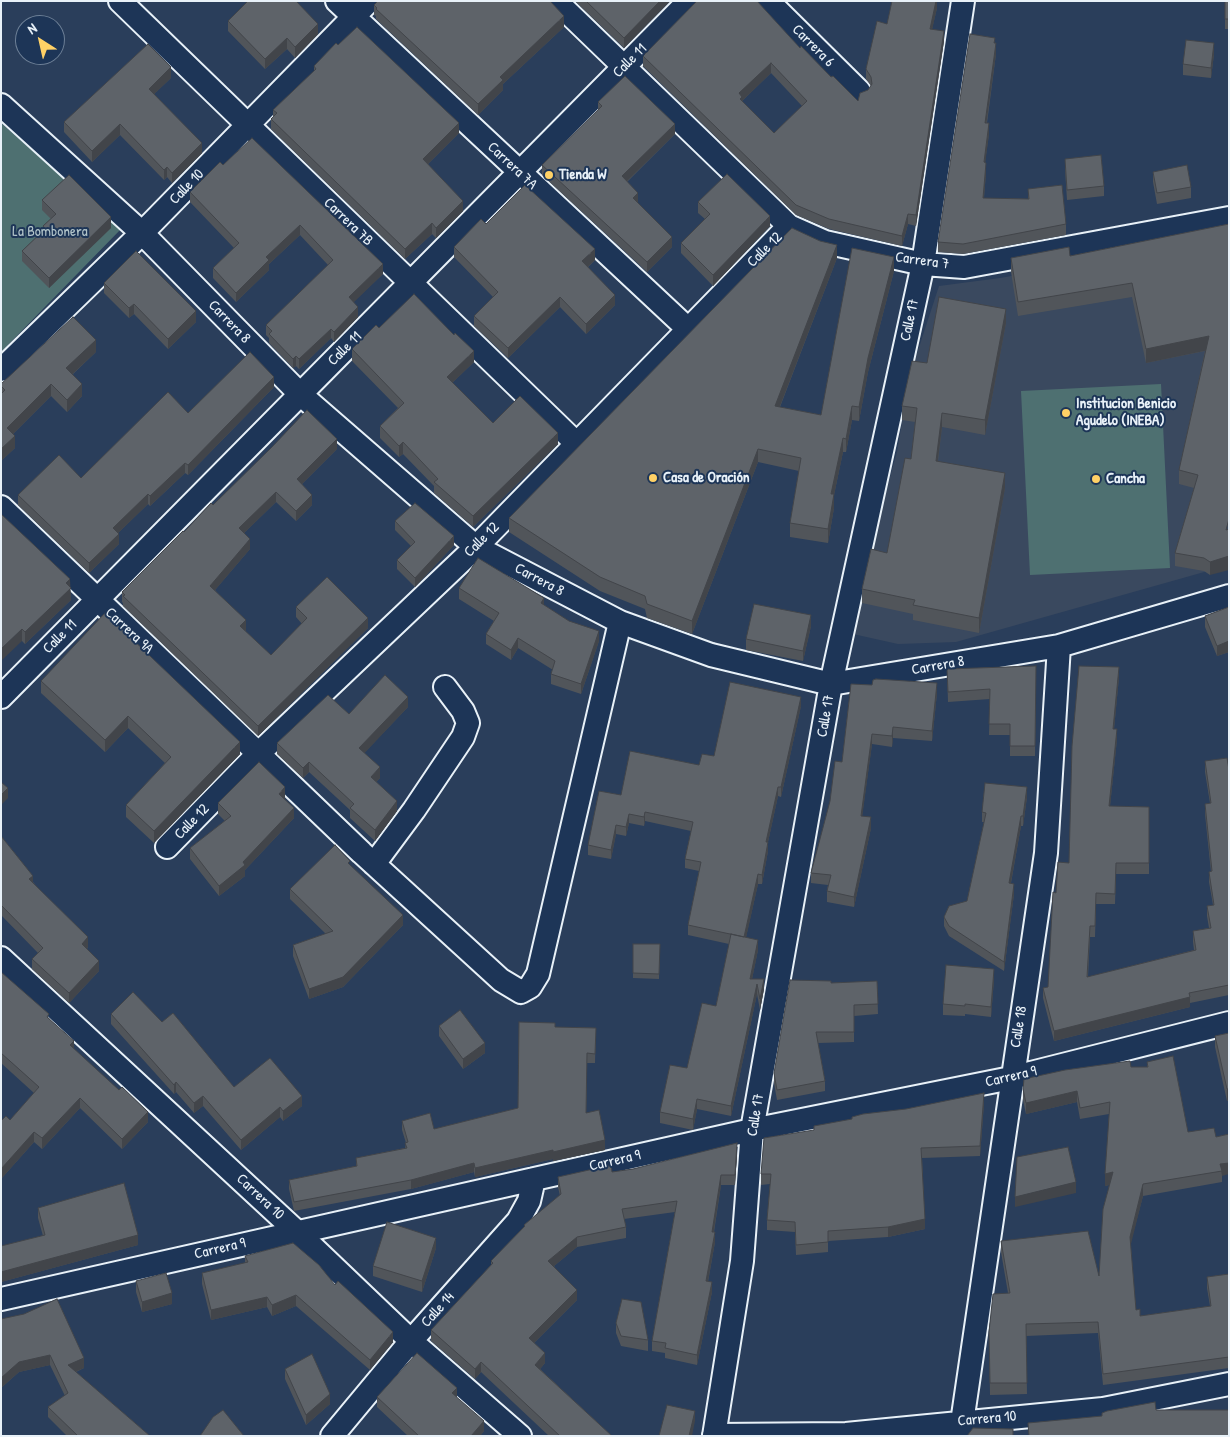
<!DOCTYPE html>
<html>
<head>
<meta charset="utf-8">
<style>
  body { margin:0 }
  #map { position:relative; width:1230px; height:1437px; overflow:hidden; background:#2a3e5b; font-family:"Patrick Hand",sans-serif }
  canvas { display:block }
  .frame { position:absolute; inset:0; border:2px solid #e8f1f8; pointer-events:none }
  .north { position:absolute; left:15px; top:15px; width:50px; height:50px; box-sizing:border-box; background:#1d3557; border:1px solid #6e8097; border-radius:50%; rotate:325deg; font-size:14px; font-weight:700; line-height:20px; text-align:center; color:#e8f1f8 }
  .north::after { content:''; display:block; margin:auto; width:18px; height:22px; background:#ffd166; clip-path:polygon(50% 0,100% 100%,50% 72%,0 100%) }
</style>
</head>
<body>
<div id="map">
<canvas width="1230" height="1437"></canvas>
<div class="frame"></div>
<div class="north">N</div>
</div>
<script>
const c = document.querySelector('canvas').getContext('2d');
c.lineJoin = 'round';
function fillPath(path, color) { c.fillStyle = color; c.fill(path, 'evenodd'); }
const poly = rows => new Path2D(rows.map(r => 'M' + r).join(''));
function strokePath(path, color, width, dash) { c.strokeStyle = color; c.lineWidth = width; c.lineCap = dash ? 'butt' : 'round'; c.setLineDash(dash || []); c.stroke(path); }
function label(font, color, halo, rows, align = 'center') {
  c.font = font + ' "Patrick Hand",sans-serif'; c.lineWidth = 4; c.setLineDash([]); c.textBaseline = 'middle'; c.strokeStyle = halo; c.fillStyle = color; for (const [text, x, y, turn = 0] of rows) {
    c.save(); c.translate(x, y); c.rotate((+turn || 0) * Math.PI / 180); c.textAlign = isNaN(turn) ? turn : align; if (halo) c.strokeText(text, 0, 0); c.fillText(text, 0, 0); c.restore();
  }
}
fillPath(poly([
  [1229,238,1229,565,956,642,898,644,853,634,866,563,897,452,910,375,939,286,1000,278]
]), '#3a495f');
fillPath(poly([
  [1,123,121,229,1,352],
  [1161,384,1170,568,1030,575,1021,391]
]), '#4e7071');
const street = poly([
  [120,1,576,443],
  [337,1,688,329],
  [556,1,789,226,825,242,923,264,964,267,1229,218],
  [768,1,859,91],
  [1,105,142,233,300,394,476,547,620,622,711,655,831,684,1059,646,1229,596],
  [1,370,142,233,369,1],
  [1,507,362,853,501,980,521,992,530,987,538,974,620,622],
  [1,697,689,1],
  [167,847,258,754,476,547,789,226],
  [374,864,414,810,463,737,468,723,463,711,445,687],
  [1,958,296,1231,411,1341,520,1436],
  [1,1299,752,1130,1011,1078,1229,1023],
  [714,1435,846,1434,1103,1409,1229,1384],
  [332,1436,411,1341,518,1221,529,1201,534,1179],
  [714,1436,742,1261,752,1130,831,684,923,264,963,1],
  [960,1436,1046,853,1059,646]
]);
strokePath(street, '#e8f1f8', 26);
strokePath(street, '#1d3557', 22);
fillPath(poly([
  [575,1,670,1,624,48],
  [937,1,937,8,932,29,944,41,916,226,908,224,902,246,829,229,796,215,643,66,643,56,800,48,858,101,868,90,871,86,866,79,866,69,887,24],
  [771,73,802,106,774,133,742,101],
  [1225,1,1229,1,1229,29,1225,29],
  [374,5,564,27,503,84,503,90,478,115,376,19,376,16,374,15],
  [228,21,318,34,295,58,287,49,265,69,228,31],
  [995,43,996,54,987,123,989,134,985,162,986,173,984,198,1028,199,1028,189,1066,224,1066,235,963,254,938,252,938,242],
  [338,45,459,133,428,164,463,211,436,238,432,234,405,259,271,129,271,119,273,117,273,110,314,71,314,66],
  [1214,54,1211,78,1183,75,1183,64],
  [171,78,154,94,202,153,172,183,167,177,164,180,120,135,92,162,64,132,64,122],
  [598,102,675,134,627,182,638,203,672,247,647,272,542,175,542,165,598,111],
  [1065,159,1104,186,1104,196,1067,200,1065,169],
  [223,165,383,274,353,302,358,317,334,342,331,338,299,369,296,366,293,368,269,343,269,338,266,335,266,325,328,265,300,235,269,264,269,270,236,302,213,278,213,268,234,248,190,202,190,192],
  [1153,172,1191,187,1191,198,1157,204,1153,182],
  [42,200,111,228,49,288,22,261,22,251,43,231,43,226,51,219,42,210],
  [698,202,770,226,713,286,681,253,681,243,705,219,698,213],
  [486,224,595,260,588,267,615,305,586,334,560,307,508,358,474,326,474,316,493,297,454,257,454,247],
  [1229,224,1210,575,1204,571,1175,566,1175,553,1194,488,1179,484,1179,470,1205,351,1146,363,1132,297,1018,316,1011,272,1011,258,1070,256],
  [837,258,780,407,821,415,894,271,868,372,859,421,852,420,846,452,843,452,834,495,834,508,828,543,790,537,790,523,799,471,758,462,692,634,647,618,645,609,600,591,509,532,509,518],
  [104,283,196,322,168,349,134,314,129,318,104,293],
  [1006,323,985,435,942,427,938,461,1005,488,979,633,913,620,913,614,862,603,862,589,887,553,911,459,915,422,902,420,902,406,927,363],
  [379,328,474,362,452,383,493,423,558,444,473,527,434,493,434,486,403,454,399,457,380,438,380,426,398,408,352,361,352,349],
  [96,352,73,374,82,396,67,412,51,396,13,434,15,448,1,461,1,384],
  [274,387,188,475,185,473,150,506,148,504,118,533,119,544,89,573,18,505,18,495,81,478,188,413],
  [337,449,302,484,312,505,296,521,276,502,244,533,250,549,215,590,246,630,245,631,271,655,302,624,296,617,296,607,368,628,258,736,123,606,123,603,122,602,122,592,213,505],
  [1,514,70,587,71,600,25,644,22,641],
  [395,521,454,545,415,587,397,569,397,560,411,546,395,530],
  [459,588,544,605,599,641,581,694,551,684,551,674,553,670,518,648,511,660,486,644,486,634,494,621,459,599],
  [1229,607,1229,652,1217,656,1205,627,1205,616],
  [811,626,803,661,746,650,746,639],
  [1036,666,1035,756,1010,756,1010,735,989,735,990,699,948,702,947,669],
  [1119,677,1114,729,1117,739,1110,806,1149,807,1149,874,1116,874,1115,904,1096,904,1095,937,1090,937,1088,977,1194,950,1193,942,1193,931,1209,928,1207,916,1207,906,1213,905,1209,882,1209,872,1211,872,1205,814,1205,804,1210,803,1205,772,1205,761,1229,770,1229,995,1190,1003,1190,1007,1054,1041,1043,998,1043,988,1048,987,1056,893,1069,863],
  [41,681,240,754,154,843,126,817,126,805,165,763,128,728,105,752,41,693],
  [851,684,937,693,932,741,893,738,892,747,872,744,862,816,871,828,854,907,827,902,827,891,828,885,811,883,811,873,842,762],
  [801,706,781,797,778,796,768,842,768,851,762,884,758,884,746,937,758,950,752,979,764,989,760,1010,757,994,731,1116,697,1109,693,1130,660,1123,660,1112,687,1068,716,1006,729,944,688,935,688,925,699,871,685,868,685,859,691,831,645,821,644,826,629,823,626,836,616,834,611,859,588,855,588,845,621,795,699,765],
  [408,707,364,753,380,778,376,782,397,811,375,841,350,818,350,810,309,772,303,778,277,754,277,743,349,714],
  [1027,797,1023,826,1021,826,1011,883,1014,894,1004,971,949,936,944,926,944,917,967,901,984,822,982,822,982,812],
  [285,798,284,799,294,818,245,870,245,876,219,896,190,859,190,848,225,821,218,814,218,803],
  [1,836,33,882,88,947,87,949,99,971,69,1003,32,969,32,959,38,953,1,915],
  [350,865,403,925,343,987,309,999,293,956,293,945,326,934,290,899,290,889],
  [633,944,660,944,659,979,633,978],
  [1,972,49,1018,74,1049,148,1122,122,1149,80,1108,42,1149,34,1142,1,1179,1,1121,10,1120,34,1093,1,1063],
  [994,979,991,1017,965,1014,965,1016,943,1015,943,1004],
  [877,981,878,1014,854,1016,854,1042,818,1043,825,1081,825,1091,777,1100,774,1083,774,1073,831,983],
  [111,1014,162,1022,234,1087,302,1106,283,1121,280,1117,241,1150,203,1106,194,1113,176,1092,174,1094,111,1024],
  [439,1026,485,1053,463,1069,439,1036],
  [555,1027,596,1028,595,1063,587,1063,586,1113,605,1150,553,1161,553,1159,475,1177,474,1172,411,1189,294,1211,289,1189,289,1180,356,1166,356,1158,405,1148,406,1143,402,1130,402,1121,434,1129,518,1108],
  [1229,1033,1229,1100,1227,1101,1215,1047,1215,1036],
  [1147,1062,1188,1132,1216,1137,1229,1134,1222,1176,1222,1182,1143,1196,1130,1245,1136,1310,1140,1316,1210,1306,1207,1288,1207,1277,1229,1274,1229,1368,1103,1385,1098,1333,1026,1336,1027,1394,990,1395,989,1332,1008,1293,1001,1252,1001,1241,1099,1276,1109,1185,1105,1186,1109,1114,1080,1119,1077,1102,1026,1114,1023,1100,1023,1089,1131,1067,1147,1067],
  [984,1103,980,1156,922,1158,925,1229,888,1237,828,1241,828,1252,796,1255,795,1232,767,1230,767,1220,770,1184,761,1185,761,1174,814,1130],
  [737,1153,735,1185,721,1185,714,1232,715,1242,708,1282,712,1292,697,1365,665,1358,665,1353,652,1351,652,1341,675,1212,624,1219,626,1227,626,1238,577,1247,554,1266,577,1300,534,1343,545,1363,540,1369,612,1436,549,1436,481,1372,475,1379,431,1341,431,1330,491,1265,491,1261,524,1227,524,1225,560,1196,558,1187,558,1177,612,1172],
  [38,1208,138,1245,1,1282,1,1246,43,1236,38,1218],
  [436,1248,422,1292,373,1276,373,1266],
  [245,1256,335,1285,393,1342,370,1370,296,1306,272,1316,267,1307,211,1320,202,1284,202,1273,245,1263],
  [136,1281,172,1304,142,1312,136,1292],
  [1,1319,84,1368,76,1372,150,1436,67,1436,48,1417,48,1407,65,1396,50,1365,19,1372,1,1388],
  [616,1323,648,1340,648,1351,621,1346,616,1333],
  [285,1369,330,1404,306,1425,285,1379],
  [377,1397,457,1398,484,1431,480,1436,408,1436,377,1407]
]), '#51555a');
fillPath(poly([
  [660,1,670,1,624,48,624,38],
  [936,1,937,1,937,8,930,39,930,29],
  [564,16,564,27,503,84,503,90,478,115,478,104,500,77],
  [318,24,318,34,295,58,295,47],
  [944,31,944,41,916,226,916,215],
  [287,38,287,49,265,69,265,59],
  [996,43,996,54,985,133,985,123],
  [1214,43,1214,54,1211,78,1211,68],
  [771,63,771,73,742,101,742,107,739,93],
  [171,67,171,78,149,99,149,89],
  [459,123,459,133,423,169,423,159],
  [989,123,989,134,984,173,984,162],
  [120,124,120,135,92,162,92,151],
  [675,124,675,134,622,186,622,176],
  [202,143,202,153,172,183,172,173],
  [986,163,986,173,983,208,983,198],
  [167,167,167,177,164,180,164,170],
  [638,193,638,203,633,198],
  [463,201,463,211,436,238,436,228],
  [908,214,908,224,902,246,902,236],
  [770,216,770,226,713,286,713,275],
  [111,217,111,228,49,288,49,278],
  [432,223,432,234,405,259,405,249],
  [300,225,300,235,269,264,269,270,236,302,236,293,266,257],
  [672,237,672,247,647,272,647,262],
  [837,245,837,258,775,419,775,406],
  [595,249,595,260,582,272,582,261],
  [894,257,894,271,868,372,859,421,859,407,868,358],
  [383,264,383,274,349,307,349,297],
  [615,295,615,305,586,334,586,324],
  [560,297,560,307,508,358,508,348],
  [134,304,134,314,129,318,129,308],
  [358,307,358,317,334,342,334,332],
  [1006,309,1006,323,985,435,985,420],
  [196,311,196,322,168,349,168,339],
  [331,329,331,338,299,369,299,359],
  [1209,336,1209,350,1146,363,1146,349],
  [96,340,96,352,66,380,66,368],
  [474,351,474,362,447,388,447,377],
  [296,356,296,366,293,368,293,359],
  [274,377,274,387,188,475,188,465],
  [51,384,51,396,7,440,7,428],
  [82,384,82,396,67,412,67,400],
  [852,406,852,420,846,452,846,439],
  [942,413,942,427,936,475,936,461],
  [558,433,558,444,473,527,473,516],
  [15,436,15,448,1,461,1,449],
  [843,438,843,452,834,495,834,508,828,543,828,529,831,494],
  [337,439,337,449,297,489,297,479],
  [403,442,403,454,399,457,399,446],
  [758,449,758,462,692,634,692,621],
  [185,463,185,473,150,506,150,496],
  [1005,473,1005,488,979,633,979,618],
  [276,492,276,502,239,538,239,528],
  [148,494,148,504,113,538,113,528],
  [312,495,312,505,296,521,296,511],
  [119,534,119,544,89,573,89,563],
  [454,536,454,545,415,587,415,578],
  [250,539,250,549,210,596,210,586],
  [1229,556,1229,570,1210,575,1210,562],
  [70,579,71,600,25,644,25,632],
  [544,598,544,608,541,603],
  [811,615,811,626,803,661,803,651],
  [368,618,368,628,258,736,258,726],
  [246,620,246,630,240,636,240,626],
  [22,629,22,641,1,661,1,649],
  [599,631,599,641,581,694,581,684],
  [518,638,518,648,511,660,511,650],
  [1229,641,1229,652,1217,656,1217,646],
  [1119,667,1119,677,1113,739,1113,729],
  [937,683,937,693,932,741,932,731],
  [408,697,408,707,359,759,359,748],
  [801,697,801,706,781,797,781,787],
  [128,716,128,728,105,752,105,740],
  [893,727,893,738,892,747,892,736],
  [1117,729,1117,739,1109,816,1109,806],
  [872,734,872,744,861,826,861,816],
  [240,742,240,754,154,843,154,831],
  [309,762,309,772,303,778,303,768],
  [380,767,380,778,371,787,371,777],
  [285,787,285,798,279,804,279,794],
  [778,787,778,796,766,851,766,842],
  [1027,787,1027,797,1023,826,1023,816],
  [8,788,8,798,1,805,1,795],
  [397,801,397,811,375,841,375,830],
  [294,808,294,818,245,870,245,876,219,896,219,886,243,862],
  [645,812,645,821,644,826,644,817],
  [629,814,629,823,626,836,626,827],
  [1021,816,1021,826,1009,893,1009,883],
  [871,817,871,828,854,907,854,897],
  [616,825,616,834,611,859,611,850],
  [768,842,768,851,762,884,762,875],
  [758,874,758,884,744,947,744,937],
  [33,876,33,886,29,879],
  [1014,884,1014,894,1004,971,1004,962],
  [403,915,403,925,343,987,309,999,309,989],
  [88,937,88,947,82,954,82,944],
  [758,940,758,950,750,989,750,979],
  [99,961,99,971,69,1003,69,993],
  [994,969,994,979,991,1017,991,1007],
  [764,979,764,989,760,1010,760,999],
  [757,984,757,994,731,1116,731,1106],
  [1190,997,1190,1007,1054,1041,1054,1031],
  [74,1041,74,1051,70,1045],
  [485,1043,485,1053,463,1069,463,1059],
  [176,1082,176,1092,174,1094,174,1085],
  [1227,1089,1229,1089,1229,1100,1227,1101],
  [1077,1091,1077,1102,1026,1114,1026,1103],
  [984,1093,984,1103,980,1156,980,1146],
  [203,1096,203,1106,194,1113,194,1103],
  [302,1096,302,1106,283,1121,283,1111],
  [80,1098,80,1108,42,1149,42,1138],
  [697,1099,697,1109,693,1130,693,1119],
  [280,1107,280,1117,241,1150,241,1140],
  [148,1112,148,1122,122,1149,122,1139],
  [34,1132,34,1142,1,1179,1,1169],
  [605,1140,605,1150,553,1161,553,1152],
  [737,1143,737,1153,735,1185,735,1175],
  [553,1150,553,1159,475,1177,475,1168],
  [474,1163,474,1172,411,1189,411,1180],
  [1229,1163,1229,1174,1222,1176,1220,1164],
  [1113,1172,1113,1184,1105,1186,1105,1174],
  [721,1175,721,1185,712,1242,712,1232],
  [1076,1182,1076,1193,1015,1207,1015,1197],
  [1143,1184,1143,1196,1130,1248,1130,1237],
  [925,1219,925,1229,888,1237,888,1227],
  [715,1232,715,1242,706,1292,706,1281],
  [138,1235,138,1245,1,1282,1,1272],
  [577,1237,577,1247,548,1271,548,1261],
  [436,1238,436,1248,422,1292,422,1281],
  [712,1282,712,1292,697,1365,697,1355],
  [577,1290,577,1300,529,1348,529,1338],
  [172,1293,172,1304,142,1312,142,1302],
  [296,1295,296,1306,272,1316,272,1305],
  [267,1297,267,1307,211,1320,211,1310],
  [393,1332,393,1342,370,1370,370,1360],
  [545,1353,545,1363,535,1375,535,1365],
  [50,1355,50,1365,19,1372,1,1388,1,1378,19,1362],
  [84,1358,84,1368,68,1375,68,1365],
  [481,1362,481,1372,475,1379,475,1369],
  [457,1388,457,1398,452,1393],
  [330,1394,330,1404,306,1425,306,1415],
  [695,1411,695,1421,692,1436,689,1436],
  [484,1421,484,1431,480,1436,471,1436]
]), '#42454a');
const building = poly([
  [248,1,296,1,318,24,295,47,287,38,265,59,228,21,248,1],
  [378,1,550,1,564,16,500,77,503,80,478,104,376,9,377,8,374,5,378,1],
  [586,1,660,1,624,38,586,1],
  [697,1,757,1,800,48,801,46,831,77,833,76,858,101,860,93,868,90,872,84,871,77,866,69,877,21,887,24,892,1,936,1,930,29,944,31,916,215,908,214,902,236,829,219,796,205,643,56,697,1],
  [771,63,807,101,774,133,740,99,742,97,739,93,771,63],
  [1225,1,1229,1,1229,19,1225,19,1225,1],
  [357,27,459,123,423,159,463,201,436,228,432,223,405,249,271,119,277,113,273,110,316,69,314,66,336,43,338,45,357,27],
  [970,34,995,38,994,43,996,43,985,123,989,123,984,162,986,163,983,198,1029,199,1028,189,1062,185,1066,224,963,244,938,242,970,34],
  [1186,40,1214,43,1211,68,1183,64,1186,40],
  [148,44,171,67,149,89,202,143,172,173,167,167,164,170,120,124,92,151,64,122,148,44],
  [625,76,675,124,622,176,638,193,633,198,672,237,647,262,542,165,602,106,598,102,625,76],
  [252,138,383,264,349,297,358,307,334,332,331,329,299,359,296,356,293,359,269,334,272,331,266,325,333,260,300,225,266,257,269,260,236,293,213,268,239,243,190,192,220,162,223,165,252,138],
  [1101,155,1104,186,1067,190,1065,159,1101,155],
  [1187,165,1191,187,1157,193,1153,172,1187,165],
  [727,174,770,216,713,275,681,243,710,214,698,202,727,174],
  [69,175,111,217,49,278,22,251,45,229,43,226,56,214,42,200,69,175],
  [525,185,595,249,582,261,615,295,586,324,560,297,508,348,474,316,498,292,454,247,481,219,486,224,525,185],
  [1229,224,1229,519,1226,530,1229,529,1229,556,1210,562,1204,558,1175,553,1198,475,1179,470,1209,336,1146,349,1132,283,1018,302,1011,258,1069,247,1070,256,1229,224],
  [792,228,820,241,837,245,775,406,821,415,852,248,894,257,868,358,859,407,852,406,846,439,843,438,831,494,834,494,828,529,790,523,801,458,758,449,692,621,647,604,645,596,600,577,509,518,792,228],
  [136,251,196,311,168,339,134,304,129,308,104,283,136,251],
  [414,294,454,335,455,333,474,351,447,377,493,423,520,396,558,433,473,516,434,482,438,479,403,442,399,446,380,426,404,403,352,349,376,325,379,328,414,294],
  [939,297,1006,309,985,420,942,413,936,461,1005,473,979,618,913,605,915,600,862,589,871,549,887,553,905,458,911,459,917,408,902,406,912,361,927,363,939,297],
  [73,317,96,340,66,368,82,384,67,400,51,384,7,428,15,436,1,449,1,394,5,390,1,386,1,384,73,317],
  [250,352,274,377,188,465,185,463,150,496,148,494,113,528,119,534,89,563,18,495,59,455,81,478,168,392,188,413,250,352],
  [307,410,337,439,297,479,312,495,296,511,276,492,239,528,250,539,210,586,246,620,240,626,271,655,307,618,296,607,327,577,368,618,258,726,123,596,125,595,122,592,183,531,184,532,211,503,213,505,272,447,307,410],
  [415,503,454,536,415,578,397,560,415,542,395,521,415,503],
  [1,514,70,579,66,583,71,588,25,632,22,629,1,649,1,514],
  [478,558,544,598,541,603,569,621,599,631,581,684,551,674,555,661,518,638,511,650,486,634,499,613,459,588,478,558],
  [754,604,811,615,803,651,746,639,754,604],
  [1229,607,1229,641,1217,646,1205,616,1229,607],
  [105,613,240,742,154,831,126,805,171,757,128,716,105,740,41,681,105,613],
  [1036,666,1035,746,1010,746,1010,724,989,724,990,689,948,692,947,669,1036,666],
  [1079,666,1119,667,1113,729,1117,729,1109,806,1149,807,1149,863,1116,863,1115,894,1096,893,1095,926,1090,926,1087,977,1196,950,1193,931,1211,928,1207,906,1214,905,1209,872,1212,871,1205,804,1211,803,1205,761,1227,758,1229,770,1229,985,1189,993,1190,997,1054,1031,1043,988,1048,987,1053,892,1056,893,1058,862,1069,863,1072,746,1079,666],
  [385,675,408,697,359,748,380,767,371,777,397,801,375,830,350,808,354,804,309,762,303,768,277,743,328,695,349,714,385,675],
  [876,679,937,683,932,731,893,727,892,736,872,734,861,816,871,817,854,897,827,891,831,875,811,873,830,801,835,761,842,762,851,684,872,685,873,680,876,679],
  [730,682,801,697,781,787,778,787,766,842,768,842,762,875,758,874,744,937,688,925,701,862,685,859,693,822,645,812,644,817,629,814,626,827,616,825,611,850,588,845,599,791,621,795,630,751,699,765,702,754,714,756,730,682],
  [259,762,285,787,279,794,294,808,243,862,245,865,219,886,190,848,231,816,218,803,259,762],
  [1,782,8,788,1,795,1,782],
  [985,783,1027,787,1023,816,1021,816,1009,883,1014,884,1004,962,949,926,944,917,949,906,967,901,986,813,982,812,985,783],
  [1,836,33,876,29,879,88,937,82,944,99,961,69,993,32,959,43,948,1,905,1,836],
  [335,845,350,861,348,863,403,915,343,977,309,989,293,945,333,931,290,889,335,845],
  [731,934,758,940,750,979,764,979,760,999,757,984,731,1106,697,1099,693,1119,660,1112,670,1065,687,1068,702,1003,716,1006,731,934],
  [633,944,660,944,659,974,633,973,633,944],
  [946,965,994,969,991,1007,965,1004,965,1006,943,1004,946,965],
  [1,972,49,1014,47,1017,74,1041,70,1045,119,1090,122,1087,148,1112,122,1139,80,1098,42,1138,34,1132,1,1169,1,1121,6,1116,10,1120,39,1087,1,1053,1,972],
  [790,980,831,981,831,983,877,981,878,1004,854,1005,854,1032,816,1032,825,1081,777,1090,774,1073,790,980],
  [133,992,162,1022,173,1013,234,1087,270,1058,302,1096,283,1111,280,1107,241,1140,203,1096,194,1103,176,1082,174,1085,111,1014,133,992],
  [460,1010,485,1043,463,1059,439,1026,460,1010],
  [519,1022,555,1023,555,1027,596,1028,595,1054,587,1053,586,1113,599,1110,605,1140,553,1152,553,1150,475,1168,474,1163,411,1180,294,1202,289,1180,357,1166,356,1158,407,1148,405,1143,408,1142,402,1121,430,1113,434,1129,518,1108,519,1022],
  [1229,1033,1229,1089,1227,1089,1215,1036,1229,1033],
  [1173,1056,1188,1132,1214,1128,1216,1137,1229,1134,1229,1163,1220,1164,1222,1171,1143,1184,1130,1237,1136,1310,1140,1309,1140,1316,1211,1306,1207,1277,1229,1274,1229,1357,1103,1374,1098,1322,1026,1324,1027,1383,990,1383,989,1332,993,1294,1010,1293,1001,1241,1088,1231,1099,1276,1103,1209,1113,1172,1105,1174,1110,1102,1080,1108,1077,1091,1026,1103,1023,1089,1024,1079,1065,1070,1130,1061,1131,1067,1148,1067,1147,1062,1173,1056],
  [984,1093,980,1146,921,1148,925,1219,888,1227,828,1231,828,1242,796,1245,795,1222,767,1220,771,1174,761,1174,764,1138,814,1130,814,1126,852,1119,852,1117,863,1114,906,1109,984,1093],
  [737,1143,735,1175,721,1175,712,1232,715,1232,706,1281,712,1282,697,1355,665,1348,666,1343,652,1341,677,1201,622,1209,626,1227,577,1237,548,1261,577,1290,529,1338,545,1353,535,1365,612,1436,560,1436,481,1362,475,1369,431,1330,493,1263,491,1261,525,1226,524,1225,561,1194,558,1177,611,1165,612,1172,633,1169,737,1143],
  [1068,1147,1076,1182,1015,1197,1017,1157,1068,1147],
  [124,1183,138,1235,1,1272,1,1246,45,1235,38,1208,124,1183],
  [387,1222,436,1238,422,1281,373,1266,387,1222],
  [293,1243,319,1265,335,1285,338,1281,393,1332,370,1360,296,1295,272,1305,267,1297,211,1310,202,1273,248,1262,245,1256,293,1243],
  [166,1273,172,1293,142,1302,136,1281,166,1273],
  [57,1299,84,1358,68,1365,150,1436,78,1436,48,1407,68,1393,50,1355,19,1362,1,1378,1,1319,24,1314,57,1299],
  [622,1299,641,1302,648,1340,621,1336,616,1323,622,1299],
  [417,1353,457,1388,452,1393,484,1421,471,1436,419,1436,377,1397,417,1353],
  [312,1354,330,1394,306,1415,285,1369,312,1354],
  [1155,1402,1156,1410,1229,1410,1229,1436,1029,1436,1028,1423,1102,1416,1102,1413,1107,1411,1155,1402],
  [667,1405,695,1411,689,1436,659,1436,667,1405],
  [223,1410,244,1436,200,1436,213,1417,223,1410],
  [973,1428,1013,1429,1013,1436,967,1436,973,1428]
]);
fillPath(building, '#5e6369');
strokePath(building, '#42454a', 1);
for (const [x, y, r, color] of [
  [549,175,5,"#ffd166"],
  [1066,413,5,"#ffd166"],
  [653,478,5,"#ffd166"],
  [1096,479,5,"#ffd166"]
]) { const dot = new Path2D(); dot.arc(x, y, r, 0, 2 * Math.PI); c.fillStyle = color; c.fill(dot); strokePath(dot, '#1d3557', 2); }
label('15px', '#e8f1f8', '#1d3557', [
  ["Carrera 6",813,46,45],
  ["Calle 11",630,61,-45],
  ["Carrera 7A",512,166,43],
  ["Calle 10",187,187,-46],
  ["Carrera 7B",348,222,44],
  ["Calle 12",765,250,-45],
  ["Carrera 7",922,261,8],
  ["Calle 17",910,320,-78],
  ["Carrera 8",229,322,46],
  ["Calle 11",345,349,-45],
  ["Calle 12",482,540,-45],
  ["Carrera 8",539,580,28],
  ["Carrera 9A",129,631,43],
  ["Calle 11",60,637,-45],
  ["Carrera 8",938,666,-10],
  ["Calle 17",826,716,-80],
  ["Calle 12",192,822,-46],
  ["Calle 18",1019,1027,-81],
  ["Carrera 9",1011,1077,-13],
  ["Calle 17",756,1115,-81],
  ["Carrera 9",615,1161,-13],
  ["Carrera 10",260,1197,43],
  ["Carrera 9",220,1249,-13],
  ["Calle 14",438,1310,-48],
  ["Carrera 10",987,1419,-5]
]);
label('bold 15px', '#e8f1f8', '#1d3557', [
  ["Tienda W",559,175],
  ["Institucion Benicio",1076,404],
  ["Agudelo (INEBA)",1076,421],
  ["Casa de Oración",663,478],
  ["Cancha",1106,479]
], 'left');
label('15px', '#b2c4c9', '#1d3557', [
  ["La Bombonera",50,232]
]);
</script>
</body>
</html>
